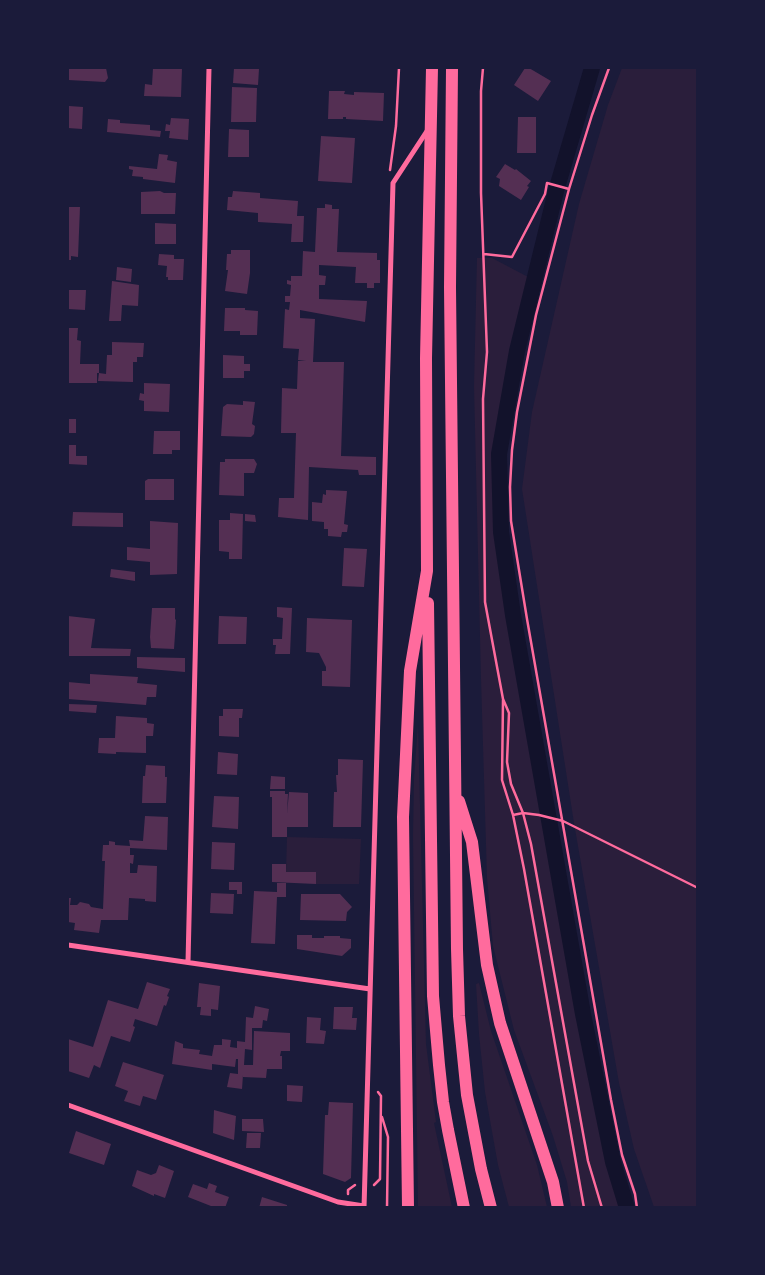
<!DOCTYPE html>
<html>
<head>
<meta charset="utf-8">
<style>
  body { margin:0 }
  #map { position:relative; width:765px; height:1275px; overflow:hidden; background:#1b1b3a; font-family:"Archivo Narrow",sans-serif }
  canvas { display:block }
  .frame { position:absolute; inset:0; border:69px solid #1b1b3a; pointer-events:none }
</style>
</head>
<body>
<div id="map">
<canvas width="765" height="1275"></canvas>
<div class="frame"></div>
</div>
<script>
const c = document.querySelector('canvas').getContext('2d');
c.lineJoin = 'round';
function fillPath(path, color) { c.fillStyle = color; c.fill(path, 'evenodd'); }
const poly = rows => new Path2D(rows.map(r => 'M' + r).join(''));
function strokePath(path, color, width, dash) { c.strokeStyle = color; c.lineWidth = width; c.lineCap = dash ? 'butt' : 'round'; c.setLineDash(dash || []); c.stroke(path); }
fillPath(poly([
  [622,68,697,68,697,1207,654,1207,634,1149,619,1083,574,823,522,489,532,412,579,204,608,105],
  [477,258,492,258,530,278,495,457,497,537,504,592,592,1077,617,1190,623,1207,571,1207,567,1182,553,1136,514,1030,493,946,487,878,481,679,474,386],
  [418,725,426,1044,436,1122,434,1123,452,1207,418,1207,413,836,414,779],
  [287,837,361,839,359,884,316,884,316,872,286,872],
  [479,983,491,1031,537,1165,547,1207,509,1207,498,1165,485,1092,479,1034,476,984]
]), '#2a1e3b');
strokePath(poly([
  [592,68,556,191,517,351,499,454,501,532,513,615,583,1014,613,1162,627,1208]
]), '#12122b', 16);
fillPath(poly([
  [69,68,106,68,108,78,105,82,68,80],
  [153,68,182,68,181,97,144,96,145,84,152,85],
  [234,68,259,69,258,85,233,83],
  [525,68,529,68,551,81,538,101,514,85],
  [232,87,257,88,256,122,231,122],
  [329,91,345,91,344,94,354,95,354,92,384,93,383,121,346,119,346,117,343,117,343,119,328,119],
  [69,106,83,107,82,129,68,128],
  [518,117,536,117,536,153,517,153],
  [171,118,189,119,188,140,169,138,170,131,165,131,166,124,170,125],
  [108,119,120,120,120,123,150,125,150,130,161,131,160,137,107,132],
  [229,129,249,130,249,157,228,157],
  [321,136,355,138,352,183,318,181],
  [159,154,168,155,167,160,177,162,175,183,143,179,143,177,132,176,133,170,129,169,129,166,157,169],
  [505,164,515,170,516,169,531,181,527,186,529,187,521,200,499,186,500,179,496,177],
  [160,191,164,193,176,193,175,214,141,214,141,192],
  [233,191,260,193,260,198,298,201,297,216,304,216,303,242,291,242,292,224,258,222,258,213,227,210,228,197,232,197],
  [325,204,332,205,332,209,339,209,337,252,377,253,377,260,380,260,380,283,374,283,374,288,367,288,367,283,355,283,356,267,319,265,319,275,326,276,325,285,319,285,319,299,367,301,365,322,300,310,300,318,315,319,313,362,344,362,341,456,376,457,376,475,359,475,358,470,309,467,308,520,278,517,279,498,294,498,296,433,281,433,282,388,297,389,298,361,306,361,298,360,299,349,283,348,285,309,289,310,290,302,285,302,285,296,290,296,291,285,287,284,287,280,291,281,291,276,302,276,303,251,315,252,317,208,325,208],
  [68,207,80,207,78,257,71,256,71,260,68,260],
  [155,223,176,224,176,244,155,244],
  [231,250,250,250,250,273,247,294,225,291,228,270,226,270,227,254,231,254],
  [159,254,174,255,174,259,184,259,183,280,168,280,168,277,166,277,167,266,158,265],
  [117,267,132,269,131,282,116,280],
  [112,281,139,285,138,306,122,305,121,321,109,321],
  [68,290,86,290,85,310,68,309],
  [225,308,245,308,245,310,258,311,257,335,240,335,240,331,224,331],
  [68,328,78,328,77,340,81,341,80,364,99,364,99,373,106,374,107,355,112,355,112,342,144,343,143,357,137,357,137,362,133,362,133,382,98,381,99,373,97,373,97,383,68,383],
  [223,355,244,356,244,364,250,364,250,371,244,371,244,378,223,378],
  [144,383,170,384,169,412,144,411,144,401,139,400,140,393,144,394],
  [243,401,255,402,252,424,255,426,254,434,251,437,221,436,223,407,227,404,243,405],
  [68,419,76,419,76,433,68,433],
  [154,431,180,431,180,450,172,450,172,454,153,454],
  [68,445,76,445,76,456,87,456,87,465,68,464],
  [225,459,254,459,257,464,254,473,244,473,244,496,219,495,220,462,225,462],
  [148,479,174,479,174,500,145,500,145,481],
  [326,490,347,491,344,524,348,525,347,532,342,532,341,537,328,536,328,529,324,529,324,522,312,521,312,502,322,503,323,494,326,495],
  [73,512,123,513,123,527,72,526],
  [230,513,243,514,242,559,229,559,229,552,219,551,219,520,230,520],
  [245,514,255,515,256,522,245,521],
  [150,521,178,523,177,574,150,575,150,562,127,560,127,547,150,549],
  [344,548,367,549,364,587,342,586],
  [111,569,135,572,135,581,110,577],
  [277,607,292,608,290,654,275,654,276,645,273,645,273,639,282,639,283,618,277,617],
  [152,608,175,608,175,619,176,620,174,649,151,648,150,637],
  [68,616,95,619,91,648,131,649,130,656,68,656],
  [219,616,247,617,246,644,218,644],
  [307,618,352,620,350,687,322,686,322,671,326,671,326,667,319,653,306,652],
  [137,657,185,658,185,672,137,668],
  [90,674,138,677,137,683,157,685,156,697,147,697,146,705,68,699,68,682,90,684],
  [68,704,97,705,96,713,68,711],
  [223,709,243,709,242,718,239,718,239,737,219,736,219,716,223,716],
  [116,716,147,718,147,723,154,724,153,736,146,736,146,753,116,752,116,754,98,753,99,738,115,738],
  [218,752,238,754,237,775,217,774],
  [338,759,363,760,361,827,333,827,334,792,337,792,336,775,338,775],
  [146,765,165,766,165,777,167,777,166,803,142,803,143,776,145,776],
  [271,776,285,777,285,789,270,789],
  [270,791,285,791,285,794,288,794,287,814,289,792,308,793,308,827,287,827,287,837,272,837,272,797,270,797],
  [214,796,239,797,238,829,212,827],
  [145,816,168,817,167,850,130,848,130,855,134,855,133,864,130,863,130,873,137,873,138,865,157,866,156,902,145,901,145,899,129,898,128,920,101,920,99,933,74,930,75,923,68,922,69,913,68,913,68,898,71,898,70,905,77,905,80,902,89,904,91,907,103,909,105,861,102,861,103,845,109,845,109,841,115,842,115,845,130,846,129,840,143,841],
  [212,842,235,843,234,870,211,869],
  [272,864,286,864,286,872,316,872,316,884,272,882],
  [229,882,242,882,242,894,237,894,237,890,229,890],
  [277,883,286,883,286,897,277,897,275,944,251,943,254,891,277,892],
  [211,893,234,894,233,914,210,913],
  [301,894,340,894,352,907,347,912,346,921,300,920],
  [297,935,312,935,312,938,324,938,324,936,340,936,340,938,351,939,351,948,342,956,297,949],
  [147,982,170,989,167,996,169,997,166,1006,164,1005,157,1026,135,1019,133,1026,135,1027,130,1042,111,1036,100,1068,94,1065,89,1078,68,1071,68,1039,93,1047,108,1000,138,1009],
  [199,983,220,986,218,1010,211,1009,211,1016,200,1015,201,1007,197,1007],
  [255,1006,269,1009,267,1021,263,1020,262,1028,252,1028,252,1050,245,1049,244,1065,253,1065,254,1031,290,1033,290,1051,281,1051,280,1056,282,1056,282,1069,267,1069,266,1078,243,1077,243,1075,242,1089,227,1087,230,1073,238,1074,238,1059,236,1059,235,1067,212,1064,212,1070,172,1064,175,1041,183,1044,183,1048,200,1050,199,1054,212,1056,214,1045,222,1045,222,1039,231,1040,230,1047,237,1048,237,1041,245,1042,246,1017,253,1018],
  [334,1007,353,1007,352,1018,357,1018,356,1030,333,1029],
  [307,1017,321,1018,320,1030,326,1031,324,1044,306,1043],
  [123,1062,164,1075,156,1100,143,1096,140,1106,124,1101,128,1091,115,1086],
  [287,1085,303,1086,302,1102,287,1101],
  [329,1102,353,1103,351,1178,345,1182,323,1174,325,1115,328,1115],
  [214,1110,236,1116,234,1140,213,1133],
  [242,1119,263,1119,264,1132,242,1131],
  [76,1131,111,1144,104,1165,69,1153],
  [247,1133,261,1133,260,1148,246,1148],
  [159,1165,174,1171,165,1198,154,1194,154,1196,132,1186,137,1170,151,1175,156,1173],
  [209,1183,217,1186,215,1192,229,1197,225,1208,216,1208,188,1197,193,1184,207,1189],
  [262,1197,287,1205,287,1208,259,1208]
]), '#542f53');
strokePath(poly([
  [483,68,481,91,481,193,487,352,483,399,485,602,503,699,509,713,507,762,511,784,523,813,531,844,588,1161,602,1208],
  [609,68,592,115,569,189,536,315,517,412,512,450,510,487,511,521,527,619,611,1100,622,1155,635,1194,637,1208],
  [390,170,396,126,399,68],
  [484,254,512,257,545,194,547,183,569,189],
  [503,700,502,780,513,815,524,869,584,1208],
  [513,815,523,813,539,815,563,821,698,888],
  [382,1117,388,1137,387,1208],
  [374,1185,380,1179,381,1096,378,1092],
  [348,1194,348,1190,355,1185]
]), '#ff6b9d', 2.5);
strokePath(poly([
  [68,945,370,989],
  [188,962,209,68],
  [68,1105,338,1202,364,1206],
  [364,1208,393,183,427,131]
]), '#ff6b9d', 5);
strokePath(poly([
  [452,68,450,287,457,949,459,1016,467,1095,481,1169,491,1208],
  [428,603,433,996,439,1065,443,1102,448,1130,464,1208],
  [459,801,472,842,487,965,500,1023,553,1182,558,1208],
  [408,1208,403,817,410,671,427,571,426,358,432,68]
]), '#ff6b9d', 12);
</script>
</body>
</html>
